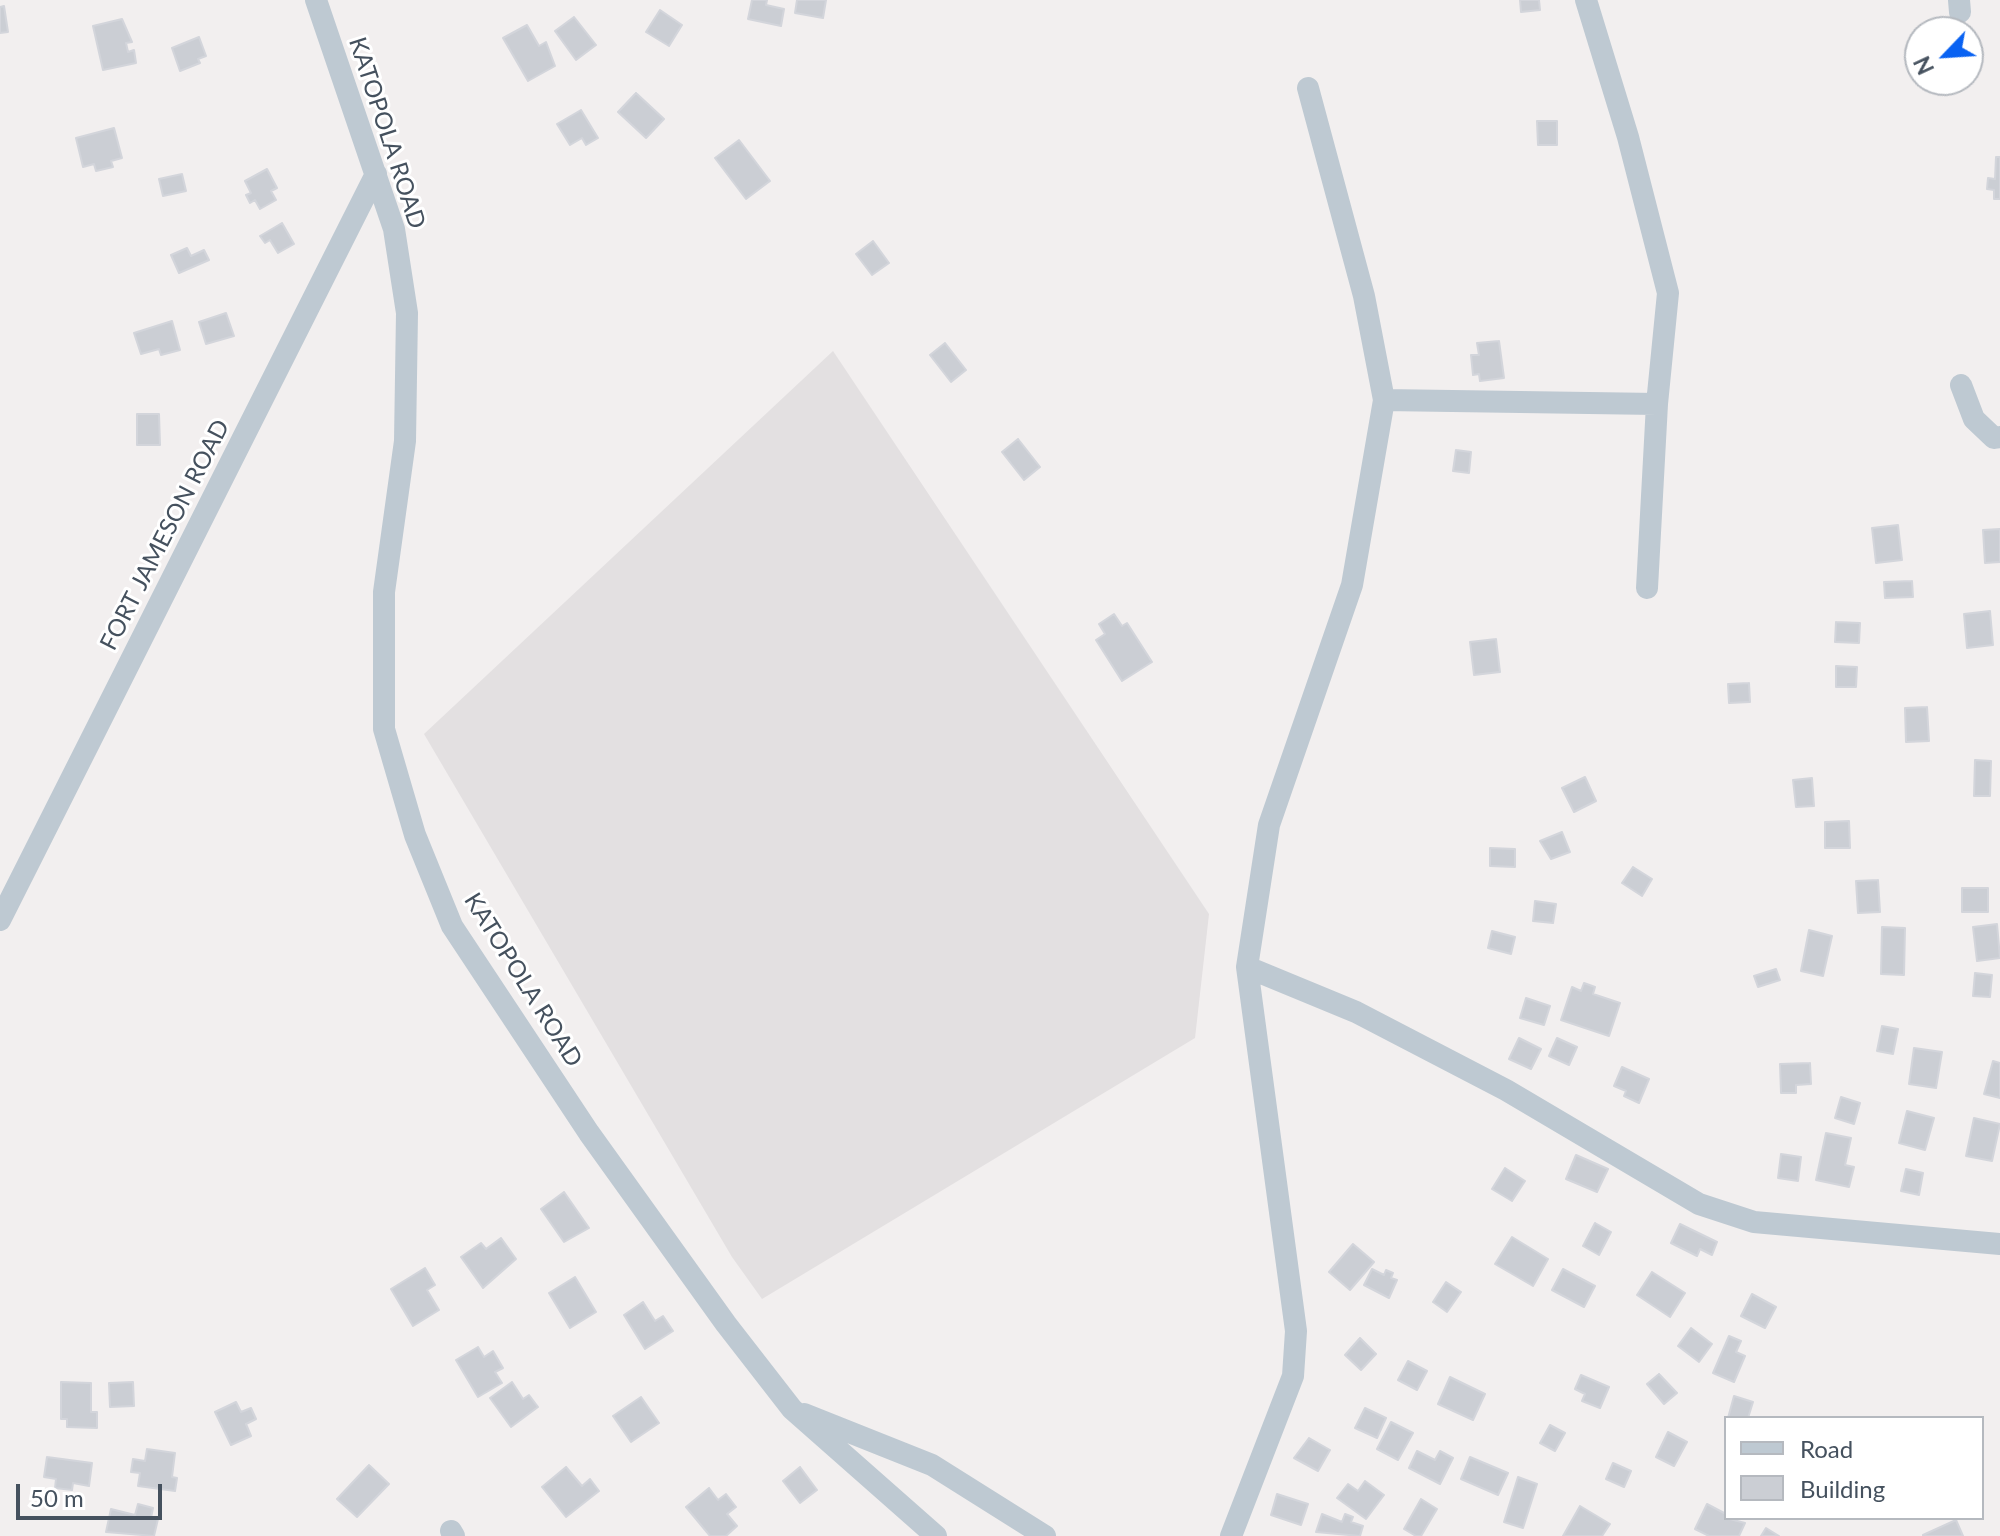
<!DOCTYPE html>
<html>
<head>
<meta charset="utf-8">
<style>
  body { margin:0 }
  #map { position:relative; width:2000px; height:1536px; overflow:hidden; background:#f2efef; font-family:Lato,sans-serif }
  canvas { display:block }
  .legend { position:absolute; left:1724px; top:1416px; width:260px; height:104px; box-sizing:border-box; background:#fff; border:2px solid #b5b9bf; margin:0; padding:10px 14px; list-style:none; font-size:24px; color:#45515e }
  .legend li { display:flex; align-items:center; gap:16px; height:40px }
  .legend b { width:40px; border:2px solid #b5b9bf }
  .north { position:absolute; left:1904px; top:16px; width:80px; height:80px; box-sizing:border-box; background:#fff; border:2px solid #b5b9bf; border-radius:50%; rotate:245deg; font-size:22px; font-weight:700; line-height:32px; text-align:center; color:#45515e }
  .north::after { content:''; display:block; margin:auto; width:28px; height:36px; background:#0962f2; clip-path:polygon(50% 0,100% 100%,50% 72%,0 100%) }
  .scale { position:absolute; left:16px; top:1484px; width:146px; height:36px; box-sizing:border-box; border:4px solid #45515e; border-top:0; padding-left:10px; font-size:24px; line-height:28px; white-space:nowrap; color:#45515e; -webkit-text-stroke:6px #fff; paint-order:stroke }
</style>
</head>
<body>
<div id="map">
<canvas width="2000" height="1536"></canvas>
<ul class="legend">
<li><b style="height:10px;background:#bec9d2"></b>Road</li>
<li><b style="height:22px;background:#cbced4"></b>Building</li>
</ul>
<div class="north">N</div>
<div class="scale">50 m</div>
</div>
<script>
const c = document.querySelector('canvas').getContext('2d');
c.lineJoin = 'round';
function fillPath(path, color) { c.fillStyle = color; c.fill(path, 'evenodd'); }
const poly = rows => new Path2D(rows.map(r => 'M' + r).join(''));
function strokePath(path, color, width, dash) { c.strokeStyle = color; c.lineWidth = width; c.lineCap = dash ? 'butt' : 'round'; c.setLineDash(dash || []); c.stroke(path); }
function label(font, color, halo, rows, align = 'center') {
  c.font = font + ' Lato,sans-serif'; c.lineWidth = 6; c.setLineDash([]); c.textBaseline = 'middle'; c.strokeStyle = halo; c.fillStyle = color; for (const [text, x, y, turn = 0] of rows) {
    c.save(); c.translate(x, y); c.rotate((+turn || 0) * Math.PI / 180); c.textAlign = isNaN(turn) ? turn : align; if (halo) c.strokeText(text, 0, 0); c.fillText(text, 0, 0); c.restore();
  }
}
fillPath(poly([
  [833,351,1209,914,1195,1038,762,1299,732,1257,424,734]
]), '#e3e0e1');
const building = poly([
  [752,0,767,0,766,5,784,9,781,26,748,19,752,0],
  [797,0,826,0,823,18,795,13,797,0],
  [1520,0,1539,0,1540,10,1521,12,1520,0],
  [4,6,8,32,0,33,0,7,4,6],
  [660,10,682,25,669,46,646,32,660,10],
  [574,17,596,45,576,60,555,31,574,17],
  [122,19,132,42,126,43,128,52,134,50,136,63,103,70,93,26,122,19],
  [527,25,539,46,546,42,555,66,528,81,503,38,527,25],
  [199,37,206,56,198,59,200,63,180,71,172,48,199,37],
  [636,93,664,119,646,138,618,112,636,93],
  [581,110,598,138,586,145,582,138,570,145,557,124,581,110],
  [1537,121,1557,121,1557,145,1538,145,1537,121],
  [114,128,122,158,111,161,113,167,96,171,94,164,83,167,76,138,114,128],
  [739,140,770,181,746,199,715,158,739,140],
  [1996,157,2000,157,2000,199,1994,199,1994,190,1987,189,1988,178,1995,179,1996,157],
  [267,169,277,188,271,191,276,200,260,209,255,200,250,203,246,195,251,193,245,181,267,169],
  [182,174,186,191,163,196,159,179,182,174],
  [282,223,294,244,278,253,270,240,265,243,260,236,282,223],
  [873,241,889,263,872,275,856,254,873,241],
  [187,248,191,256,204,250,209,260,179,273,171,255,187,248],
  [226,313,234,336,206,344,199,322,226,313],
  [172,321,180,350,161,355,159,349,141,354,134,333,172,321],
  [1499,341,1504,378,1480,381,1479,374,1473,375,1471,355,1479,355,1477,343,1499,341],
  [945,343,966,370,951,382,930,355,945,343],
  [137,414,159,414,160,445,137,445,137,414],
  [1018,439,1040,467,1024,480,1002,452,1018,439],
  [1456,450,1471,452,1469,473,1453,471,1456,450],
  [1898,525,1902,560,1876,563,1872,528,1898,525],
  [2000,529,2000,562,1985,563,1983,530,2000,529],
  [1912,581,1913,597,1885,598,1884,582,1912,581],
  [1990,611,1993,645,1967,648,1964,614,1990,611],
  [1114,614,1122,626,1127,623,1152,662,1122,681,1096,640,1105,634,1099,624,1114,614],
  [1836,622,1860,623,1859,643,1835,642,1836,622],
  [1496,639,1500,672,1474,675,1470,642,1496,639],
  [1836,666,1857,667,1856,687,1836,687,1836,666],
  [1749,683,1750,702,1729,703,1728,684,1749,683],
  [1927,707,1929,741,1906,742,1905,708,1927,707],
  [1975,760,1991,761,1990,796,1974,796,1975,760],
  [1585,777,1596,801,1574,812,1562,788,1585,777],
  [1812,778,1814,806,1796,807,1793,780,1812,778],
  [1849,821,1850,848,1825,848,1825,822,1849,821],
  [1562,832,1570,852,1551,859,1540,841,1562,832],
  [1490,848,1515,849,1515,867,1490,866,1490,848],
  [1633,867,1652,879,1642,896,1622,883,1633,867],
  [1878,880,1880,912,1858,913,1856,881,1878,880],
  [1962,888,1988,888,1988,912,1962,912,1962,888],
  [1535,901,1556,904,1553,923,1533,921,1535,901],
  [1997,924,2000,958,1977,961,1973,927,1997,924],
  [1882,927,1905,928,1904,975,1881,974,1882,927],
  [1809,930,1832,936,1823,976,1801,971,1809,930],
  [1492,931,1515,937,1511,954,1488,948,1492,931],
  [1776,969,1780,980,1758,987,1754,976,1776,969],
  [1975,973,1992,975,1990,997,1973,996,1975,973],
  [1584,983,1595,987,1593,994,1620,1003,1609,1036,1561,1020,1572,987,1581,991,1584,983],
  [1526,998,1550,1006,1544,1025,1520,1018,1526,998],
  [1882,1026,1898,1029,1893,1054,1877,1051,1882,1026],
  [1519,1038,1541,1049,1531,1069,1509,1059,1519,1038],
  [1557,1038,1577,1047,1569,1065,1549,1056,1557,1038],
  [1914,1048,1942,1052,1936,1088,1909,1084,1914,1048],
  [1993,1061,2000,1063,2000,1098,1984,1094,1993,1061],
  [1810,1063,1811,1084,1796,1085,1796,1093,1781,1093,1780,1064,1810,1063],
  [1622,1067,1649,1079,1639,1103,1624,1096,1626,1091,1614,1086,1622,1067],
  [1841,1097,1860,1103,1854,1124,1835,1118,1841,1097],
  [1907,1111,1934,1118,1925,1150,1899,1143,1907,1111],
  [1974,1118,2000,1124,1992,1161,1966,1156,1974,1118],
  [1826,1133,1851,1138,1845,1165,1854,1167,1849,1187,1816,1180,1826,1133],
  [1781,1154,1801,1157,1798,1181,1778,1178,1781,1154],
  [1576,1155,1608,1169,1597,1192,1566,1179,1576,1155],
  [1505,1168,1525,1181,1512,1201,1492,1189,1505,1168],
  [1906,1169,1923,1173,1919,1195,1901,1191,1906,1169],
  [564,1192,589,1228,564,1242,541,1209,564,1192],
  [1595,1223,1611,1232,1599,1255,1583,1246,1595,1223],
  [1680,1224,1717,1242,1712,1255,1700,1249,1697,1256,1671,1243,1680,1224],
  [1512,1237,1548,1259,1533,1286,1495,1264,1512,1237],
  [501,1238,516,1259,483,1288,461,1257,481,1243,486,1249,501,1238],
  [1353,1244,1374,1262,1350,1290,1329,1272,1353,1244],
  [425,1268,435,1285,427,1290,439,1310,413,1326,391,1289,425,1268],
  [1372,1269,1384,1275,1386,1270,1393,1273,1391,1278,1397,1280,1389,1298,1364,1285,1372,1269],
  [1563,1269,1595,1286,1584,1307,1552,1290,1563,1269],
  [1652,1272,1685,1293,1670,1317,1637,1295,1652,1272],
  [575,1277,596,1312,570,1328,549,1293,575,1277],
  [1446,1282,1461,1292,1447,1312,1433,1302,1446,1282],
  [1752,1294,1776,1307,1765,1328,1741,1316,1752,1294],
  [643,1302,655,1321,663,1316,673,1331,645,1349,624,1315,643,1302],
  [1691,1328,1712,1344,1699,1362,1678,1346,1691,1328],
  [1729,1336,1741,1341,1736,1352,1745,1356,1734,1382,1713,1373,1729,1336],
  [1360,1338,1376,1354,1361,1370,1345,1355,1360,1338],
  [478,1347,484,1357,493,1351,503,1368,495,1372,502,1383,478,1397,456,1360,478,1347],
  [1408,1361,1427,1371,1417,1390,1398,1380,1408,1361],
  [1659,1374,1677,1393,1664,1404,1647,1384,1659,1374],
  [1581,1375,1609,1387,1600,1408,1582,1401,1585,1394,1575,1389,1581,1375],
  [1450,1377,1485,1394,1473,1420,1438,1404,1450,1377],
  [61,1382,91,1383,91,1412,97,1412,97,1428,67,1427,67,1419,61,1419,61,1382],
  [133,1382,134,1406,110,1407,109,1383,133,1382],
  [512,1382,523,1399,529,1395,538,1407,511,1427,490,1398,512,1382],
  [1734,1396,1753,1402,1748,1418,1728,1418,1734,1396],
  [641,1397,659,1423,631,1442,613,1416,641,1397],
  [236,1402,241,1412,251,1408,256,1419,246,1424,251,1436,231,1445,215,1412,236,1402],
  [1365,1408,1386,1418,1377,1438,1355,1428,1365,1408],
  [1391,1422,1413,1433,1398,1460,1377,1449,1391,1422],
  [1550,1425,1565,1433,1555,1451,1540,1443,1550,1425],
  [1668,1432,1687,1442,1674,1466,1656,1457,1668,1432],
  [1309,1438,1330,1450,1318,1471,1294,1458,1309,1438],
  [147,1449,175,1453,172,1477,177,1478,175,1491,138,1486,140,1473,131,1472,133,1459,145,1461,147,1449],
  [1417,1451,1435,1460,1440,1451,1453,1458,1440,1484,1409,1468,1417,1451],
  [47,1457,92,1463,89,1486,73,1483,72,1490,55,1488,56,1479,44,1477,47,1457],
  [1470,1457,1508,1473,1498,1495,1461,1479,1470,1457],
  [1613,1463,1631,1471,1624,1487,1606,1479,1613,1463],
  [369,1465,389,1484,357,1517,337,1499,369,1465],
  [566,1467,582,1486,590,1479,599,1491,566,1517,542,1487,566,1467],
  [800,1467,817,1490,800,1503,783,1481,800,1467],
  [1518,1477,1537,1484,1523,1528,1504,1522,1518,1477],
  [1365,1481,1384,1495,1366,1519,1337,1498,1348,1484,1358,1491,1365,1481],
  [709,1488,718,1500,726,1494,736,1507,727,1514,737,1526,726,1536,710,1536,686,1507,709,1488],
  [1277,1494,1308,1504,1301,1525,1271,1515,1277,1494],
  [1421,1499,1437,1509,1421,1536,1416,1536,1404,1529,1421,1499],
  [138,1504,153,1508,151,1518,158,1519,154,1536,106,1532,111,1509,135,1515,138,1504],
  [1707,1504,1726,1514,1726,1518,1745,1523,1739,1536,1709,1536,1695,1529,1707,1504],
  [1580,1506,1610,1524,1602,1536,1563,1536,1580,1506],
  [1322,1514,1342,1522,1345,1514,1353,1517,1351,1522,1363,1526,1360,1536,1316,1532,1322,1514],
  [1956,1520,1963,1536,1923,1536,1923,1535,1956,1520],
  [1766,1528,1779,1536,1761,1536,1766,1528]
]);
fillPath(building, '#cbced4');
strokePath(building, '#d3d5db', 2);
strokePath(poly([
  [316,0,394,229,407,313,405,441,384,592,384,729,415,835,452,926,589,1133,726,1324,792,1409,936,1536],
  [1586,0,1628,137,1668,293,1657,404,1647,588],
  [1959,0,1960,12],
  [1961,385,1974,419,1994,438,2000,437],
  [1384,400,1657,404],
  [0,920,376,174],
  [1247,967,1356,1012,1506,1090,1699,1204,1754,1222,2000,1244],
  [804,1414,932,1465,1045,1536],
  [451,1531,454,1536],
  [1231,1536,1293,1376,1296,1331,1247,967,1269,825,1352,585,1384,400,1364,296,1308,88]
]), '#bec9d2', 22);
label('24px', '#45515e', '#fff', [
  ["KATOPOLA ROAD",387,133,72],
  ["FORT JAMESON ROAD",165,535,-63],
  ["KATOPOLA ROAD",523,980,58]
]);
</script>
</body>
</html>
